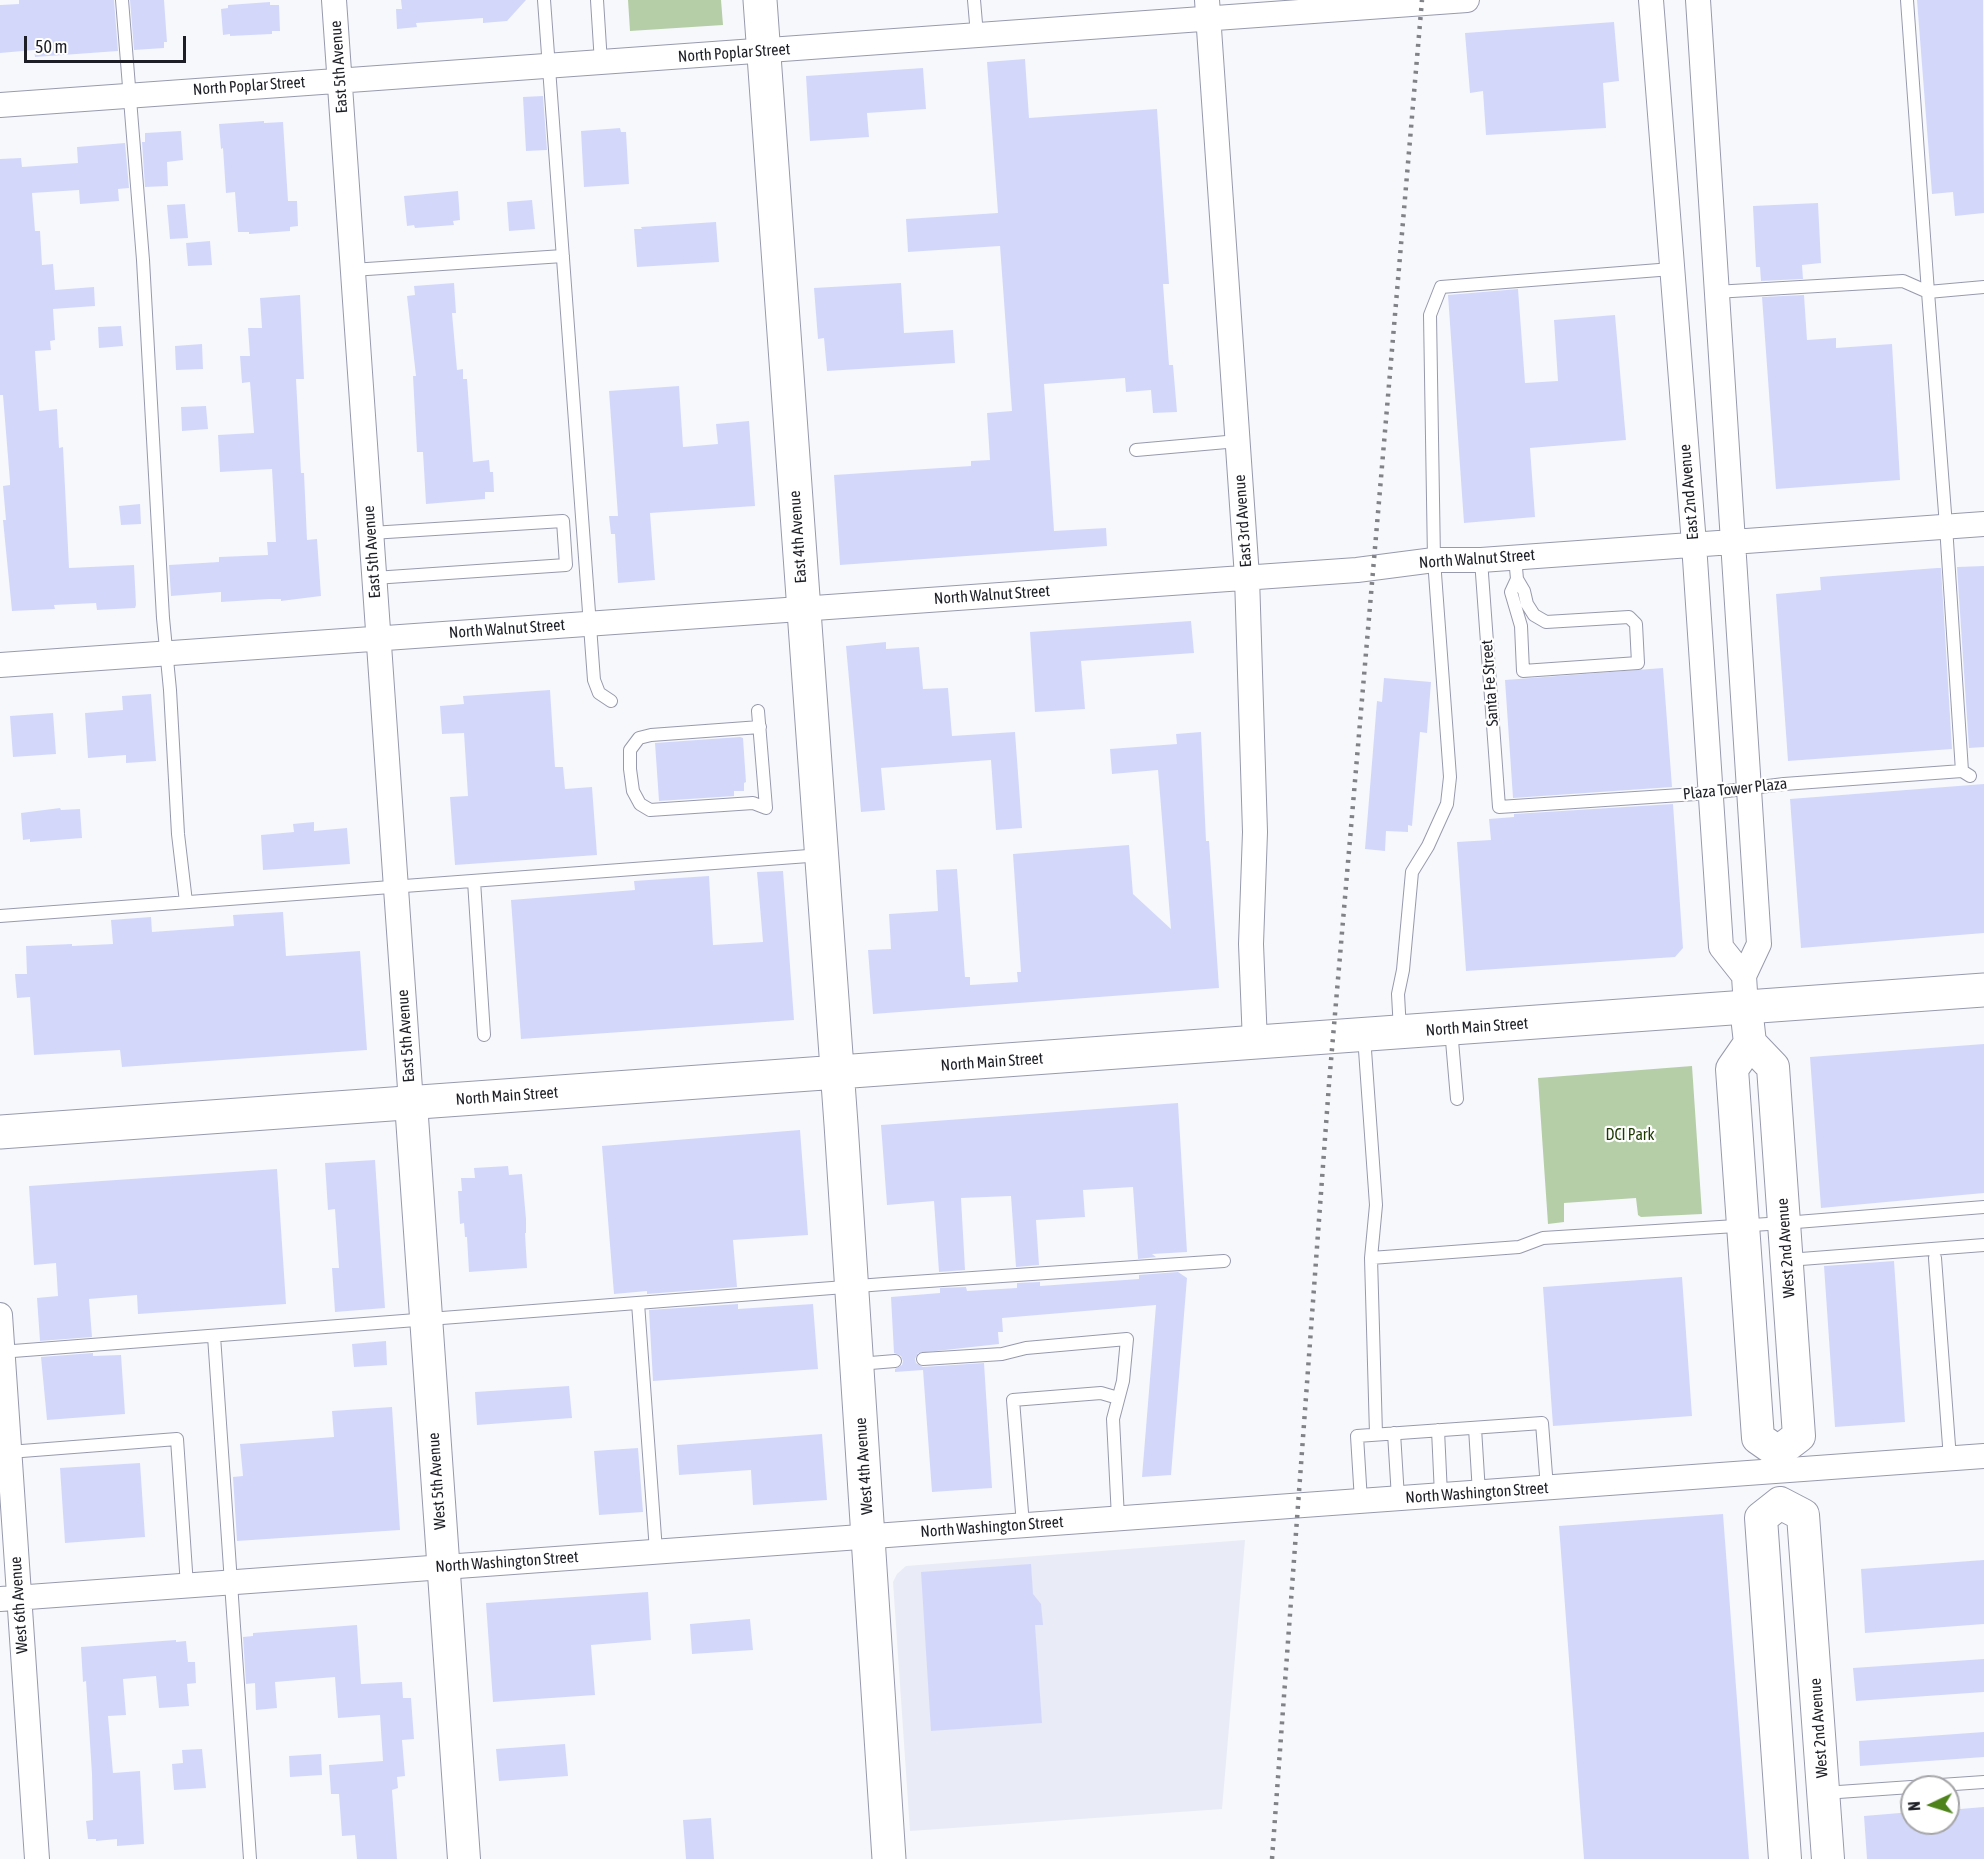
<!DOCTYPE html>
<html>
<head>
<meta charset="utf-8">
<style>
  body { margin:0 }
  #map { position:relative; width:1984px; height:1859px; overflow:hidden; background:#f7f8fc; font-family:"Asap Condensed",sans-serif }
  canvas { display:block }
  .north { position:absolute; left:1900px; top:1775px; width:60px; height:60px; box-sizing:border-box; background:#fff; border:2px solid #a5a5a8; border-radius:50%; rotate:266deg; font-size:16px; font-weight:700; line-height:24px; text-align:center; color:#1e1f26 }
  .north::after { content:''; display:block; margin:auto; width:21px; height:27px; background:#4d831a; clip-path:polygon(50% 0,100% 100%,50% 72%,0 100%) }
  .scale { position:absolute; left:24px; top:36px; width:162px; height:27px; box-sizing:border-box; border:3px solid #1e1f26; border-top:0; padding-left:8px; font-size:18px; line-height:21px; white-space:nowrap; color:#1e1f26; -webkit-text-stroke:4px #fff; paint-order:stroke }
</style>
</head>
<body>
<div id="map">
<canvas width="1984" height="1859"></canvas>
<div class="north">N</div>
<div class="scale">50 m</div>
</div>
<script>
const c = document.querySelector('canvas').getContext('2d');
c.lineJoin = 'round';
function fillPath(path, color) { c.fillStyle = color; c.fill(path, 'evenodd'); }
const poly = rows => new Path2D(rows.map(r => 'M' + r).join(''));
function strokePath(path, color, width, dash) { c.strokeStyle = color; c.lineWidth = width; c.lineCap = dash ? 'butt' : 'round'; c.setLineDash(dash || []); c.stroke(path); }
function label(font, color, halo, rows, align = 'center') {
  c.font = font + ' "Asap Condensed",sans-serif'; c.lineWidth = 4.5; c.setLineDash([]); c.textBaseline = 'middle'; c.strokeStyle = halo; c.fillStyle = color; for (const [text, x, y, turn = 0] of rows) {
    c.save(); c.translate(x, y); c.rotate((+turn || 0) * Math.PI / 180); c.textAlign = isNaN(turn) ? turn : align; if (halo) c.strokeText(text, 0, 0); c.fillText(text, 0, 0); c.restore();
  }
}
fillPath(poly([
  [1245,1540,1222,1809,910,1831,893,1582,897,1574,906,1566]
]), '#e9ebf6');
fillPath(poly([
  [628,0,721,0,723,25,630,31],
  [1692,1066,1702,1214,1641,1217,1638,1215,1636,1198,1564,1203,1564,1222,1548,1224,1538,1078]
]), '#b6cea8');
fillPath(poly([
  [19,0,114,0,118,51,35,57,34,50,0,53,0,5,19,4],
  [130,0,164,0,167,42,164,42,164,48,134,50],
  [401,0,526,0,507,21,483,23,483,18,416,23,417,27,397,29,396,9,402,9],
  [1917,0,1983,0,1984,213,1955,216,1953,192,1932,194],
  [270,2,270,5,279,5,280,31,272,31,272,34,230,36,230,34,223,35,221,9,228,8,228,5],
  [1614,22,1619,81,1603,83,1606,128,1486,135,1483,91,1470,93,1465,33],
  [1025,59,1029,118,1157,109,1169,284,1163,284,1169,365,1173,365,1177,412,1153,413,1151,390,1126,392,1125,378,1044,384,1054,531,1106,528,1107,546,840,565,834,475,971,466,971,461,990,460,987,413,1012,411,1000,246,908,252,906,219,998,213,987,62],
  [923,68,926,109,867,113,869,137,810,141,806,76],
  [543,96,547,150,526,151,523,97],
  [264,121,264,123,283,122,288,201,297,201,298,226,290,227,290,231,249,234,249,232,238,232,235,192,226,193,223,148,221,149,219,124],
  [620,128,621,132,626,132,629,184,584,187,581,131],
  [181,131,183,160,167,162,168,186,145,187,142,142,145,142,145,133],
  [125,143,129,188,118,189,119,201,80,204,79,190,32,193,35,231,40,231,42,265,53,264,55,290,94,287,95,306,53,309,55,340,50,341,51,350,35,351,39,411,57,409,59,448,63,447,69,568,134,565,136,605,135,608,97,610,96,603,54,605,55,609,12,611,3,520,6,520,3,486,10,485,10,482,3,395,0,395,0,159,21,158,22,167,78,163,77,147],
  [458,191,460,220,453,221,454,225,415,228,414,225,407,226,404,196],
  [532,200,535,229,509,231,507,202],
  [1818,203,1821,263,1802,265,1803,279,1761,281,1760,267,1756,267,1753,206],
  [185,204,188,238,170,239,167,205],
  [716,222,719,262,637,267,634,229,642,229,641,227],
  [210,241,212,265,188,266,186,243],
  [454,283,456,313,452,313,457,370,463,369,463,379,467,379,473,462,489,460,490,472,493,472,494,492,485,492,485,499,426,504,423,452,417,452,413,376,416,376,407,296,415,295,414,286],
  [901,283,904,333,953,330,955,363,827,371,824,338,818,339,814,288],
  [1518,289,1525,383,1558,381,1554,320,1615,315,1626,440,1530,448,1535,517,1464,523,1448,295],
  [300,295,304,379,296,379,301,473,304,473,307,540,317,539,321,596,281,601,281,599,269,599,221,602,221,592,171,596,169,565,219,562,219,557,268,555,267,542,276,542,272,469,220,472,218,435,254,433,250,382,242,383,240,356,250,356,248,328,262,328,260,298],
  [1804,295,1807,340,1836,338,1836,348,1892,344,1900,480,1776,489,1762,297],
  [121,326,123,346,99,348,98,327],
  [202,344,203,369,176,370,175,346],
  [679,386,683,447,718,444,716,424,749,421,755,506,650,513,655,580,618,583,615,534,611,534,609,516,618,516,609,391],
  [206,406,208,429,182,431,181,407],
  [140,504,141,524,121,525,119,506],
  [1984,566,1984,747,1969,748,1957,567],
  [1937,568,1941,568,1952,749,1788,761,1776,594,1821,590,1820,577],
  [1191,621,1194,653,1081,661,1085,709,1035,712,1030,632],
  [886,642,886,649,919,647,923,689,948,688,952,736,1015,732,1022,828,996,830,991,760,881,768,885,810,861,812,846,646],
  [1663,668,1672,787,1513,798,1505,680],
  [1384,678,1431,682,1427,733,1420,732,1412,826,1408,825,1408,832,1386,831,1385,851,1365,849,1377,701,1382,702],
  [550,690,555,767,563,767,565,789,592,787,597,855,455,865,450,797,468,796,464,733,442,734,440,706,464,704,463,696],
  [151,694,156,761,126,763,126,755,88,758,85,713,123,710,122,696],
  [53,713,56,754,13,757,10,716],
  [1201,732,1206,841,1209,841,1219,988,873,1014,868,950,891,949,889,914,938,911,936,870,957,869,965,977,970,977,970,985,1018,982,1017,972,1021,972,1013,854,1129,845,1133,894,1171,929,1158,770,1112,774,1110,749,1177,744,1176,734],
  [740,737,743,738,746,782,744,783,744,791,734,791,734,796,659,801,655,743],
  [1984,784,1984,933,1801,948,1790,799],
  [1673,804,1683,948,1675,957,1466,971,1457,842,1491,840,1489,819,1514,817,1514,814],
  [60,808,61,810,80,809,82,838,30,842,30,839,23,840,21,813],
  [314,822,314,831,347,828,350,864,263,870,261,835,294,832,293,824],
  [783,871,794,1020,521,1039,511,900,635,890,634,881,709,876,713,945,763,942,757,872],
  [283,912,286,956,360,951,367,1050,122,1067,120,1050,34,1055,30,997,17,998,15,974,27,974,26,946,72,944,72,946,113,944,111,920,151,917,152,932,234,926,233,915],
  [1984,1044,1984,1193,1821,1208,1810,1057],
  [1178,1103,1187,1252,1152,1254,1156,1257,1138,1259,1133,1187,1083,1190,1085,1217,1036,1220,1039,1265,1016,1267,1011,1196,961,1198,965,1270,939,1272,934,1201,887,1205,881,1125],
  [800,1130,808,1235,733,1240,737,1287,647,1294,647,1291,614,1294,602,1146],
  [375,1160,385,1308,335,1312,332,1268,339,1268,335,1209,328,1210,325,1163],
  [508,1166,509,1175,522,1174,526,1219,526,1233,525,1233,527,1268,469,1272,467,1237,465,1237,464,1223,460,1224,458,1191,462,1191,461,1178,475,1178,474,1168],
  [277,1169,286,1304,138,1314,137,1295,89,1299,92,1337,40,1341,37,1298,58,1296,56,1263,34,1265,29,1186],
  [1894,1261,1905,1422,1835,1427,1824,1266],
  [1178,1272,1187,1278,1171,1475,1142,1477,1156,1305,1002,1318,1003,1332,998,1332,999,1344,918,1353,915,1359,916,1363,923,1367,984,1363,992,1488,932,1492,923,1370,895,1372,895,1369,902,1365,903,1361,901,1356,894,1353,891,1297,940,1293,940,1288,966,1287,967,1291,1017,1288,1017,1283,1040,1282,1040,1286,1139,1279,1139,1275],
  [1682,1277,1692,1416,1553,1426,1543,1287],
  [738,1304,738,1309,813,1304,818,1369,653,1381,649,1310],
  [386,1341,387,1365,354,1367,352,1344],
  [93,1353,93,1356,121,1355,125,1414,47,1420,41,1357],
  [569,1386,572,1418,477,1425,475,1392],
  [392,1407,400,1530,237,1541,233,1477,243,1476,240,1444,334,1437,332,1411],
  [822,1434,827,1500,753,1505,751,1470,679,1475,677,1445],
  [638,1448,643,1512,599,1515,594,1451],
  [140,1463,145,1537,65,1543,60,1468],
  [1723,1514,1749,1859,1584,1859,1559,1526],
  [1984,1560,1984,1624,1865,1633,1861,1569],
  [1031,1564,1033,1594,1041,1604,1043,1625,1035,1625,1042,1723,931,1731,921,1572],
  [648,1592,651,1640,591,1645,595,1695,493,1702,486,1603],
  [750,1619,753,1650,692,1654,690,1624],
  [357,1625,361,1684,402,1682,403,1698,411,1698,414,1739,402,1740,405,1776,397,1777,398,1788,392,1790,397,1859,357,1859,355,1835,342,1836,339,1794,331,1794,329,1765,383,1761,380,1715,338,1718,335,1677,275,1682,277,1708,256,1710,255,1683,246,1684,243,1637,253,1636,253,1633],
  [176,1640,176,1642,186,1641,188,1662,195,1662,196,1683,187,1684,189,1706,159,1708,156,1676,123,1679,126,1715,108,1716,113,1773,140,1771,144,1844,117,1846,117,1839,96,1841,96,1839,88,1839,86,1821,93,1820,92,1774,86,1681,83,1682,81,1647],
  [1984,1659,1984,1692,1856,1701,1853,1668],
  [1984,1732,1984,1757,1860,1766,1859,1741],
  [565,1744,568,1776,499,1781,496,1749],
  [202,1749,206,1788,174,1790,172,1764,183,1763,182,1750],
  [321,1754,322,1775,290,1777,289,1756],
  [1984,1807,1984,1859,1867,1859,1864,1816,1912,1812,1912,1823,1948,1823,1948,1810],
  [711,1818,714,1859,686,1859,683,1820]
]), '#d3d8fb');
const service = poly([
  [122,0,143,260,163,618,170,690,178,834,186,902],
  [544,0,594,680,599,693,611,701],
  [597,0,601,63],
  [974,0,977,35],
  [1907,0,1928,292,1946,526,1962,771],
  [352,270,563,256],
  [1715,292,1903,281,1928,292,1984,287],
  [1136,450,1238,441],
  [371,533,563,521,566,565,374,578],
  [1515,557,1517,579,1524,591,1527,604,1534,615,1546,622,1629,617,1636,624,1638,663,1523,671,1521,626,1511,592,1517,579],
  [1481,560,1499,807,1711,793,1784,784,1962,771,1970,776],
  [758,711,766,808,753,803,650,810,640,804,633,791,630,769,630,750,639,738,651,735,760,727],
  [474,881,484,1035],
  [0,916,822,855],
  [1451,1029,1457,1099],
  [1400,1031,1398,994,1403,970,1412,872,1428,846,1447,804,1450,777,1434,560,1430,315,1441,287,1672,269],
  [1364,1036,1376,1205,1371,1258,1376,1434],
  [1371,1258,1519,1247,1543,1238,1784,1223,1984,1207],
  [1935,1258,1950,1459],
  [1788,1260,1984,1245],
  [638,1303,656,1551],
  [214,1336,250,1859],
  [0,1352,884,1284,1224,1261],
  [923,1359,1002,1354,1026,1348,1127,1339,1123,1381,1113,1419,1118,1518],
  [858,1364,895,1361],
  [1475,1428,1479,1493],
  [1438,1430,1441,1495],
  [1394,1433,1398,1498],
  [9,1452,177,1439,187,1586],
  [1361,1501,1357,1436,1542,1423,1547,1488],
  [1023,1525,1013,1400,1101,1393,1118,1398],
  [1824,1793,1984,1782]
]);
const minor = poly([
  [334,0,411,1103],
  [1207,0,1247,577,1255,832,1251,944,1255,1043],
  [1651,0,1694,544,1721,947,1744,976],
  [1698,0,1759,944,1744,976,1746,1007],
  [0,105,1467,0],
  [0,665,1357,570,1434,560,1481,560,1984,524],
  [0,1315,37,1859],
  [0,1599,1984,1456]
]);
const tertiary = poly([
  [1746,1007,1750,1043,1773,1067,1784,1223,1799,1436,1778,1452],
  [1750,1043,1732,1069,1743,1225,1758,1438,1778,1452],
  [411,1103,464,1859],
  [1780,1503,1803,1515,1828,1859],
  [1780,1503,1761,1518,1785,1859]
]);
const secondary = poly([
  [760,0,841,1124,889,1859],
  [0,1132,1984,990]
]);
strokePath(service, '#979aad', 14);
strokePath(minor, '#979aad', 26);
strokePath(tertiary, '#979aad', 34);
strokePath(secondary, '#979aad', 35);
strokePath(service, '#fff', 12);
strokePath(minor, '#fff', 24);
strokePath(tertiary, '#fff', 32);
strokePath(secondary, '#fff', 33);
strokePath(poly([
  [1272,1859,1329,1084,1422,0]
]), '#818287', 4.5, [3, 6]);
label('16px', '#1e1f26', '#fff', [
  ["North Poplar Street",734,53,-4],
  ["East 5th Avenue",339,67,-94],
  ["North Poplar Street",249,86,-4],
  ["East 2nd Avenue",1689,492,-95],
  ["East 3rd Avenue",1243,521,-94],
  ["East 4th Avenue",798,537,-94],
  ["East 5th Avenue",372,552,-94],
  ["North Walnut Street",1477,559,-4],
  ["North Walnut Street",992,595,-4],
  ["North Walnut Street",507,629,-4],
  ["Santa Fe Street",1490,683,-94],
  ["Plaza Tower Plaza",1735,789,-6],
  ["North Main Street",1477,1027,-4],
  ["East 5th Avenue",406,1036,-94],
  ["North Main Street",992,1062,-4],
  ["North Main Street",507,1096,-4],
  ["West 2nd Avenue",1786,1248,-94],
  ["West 4th Avenue",864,1466,-94],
  ["West 5th Avenue",437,1481,-94],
  ["North Washington Street",1477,1493,-4],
  ["North Washington Street",992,1527,-4],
  ["North Washington Street",507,1562,-4],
  ["West 6th Avenue",19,1605,-94],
  ["West 2nd Avenue",1819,1728,-94]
]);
label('16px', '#1d3b00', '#fff', [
  ["DCI Park",1630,1135]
]);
</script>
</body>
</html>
